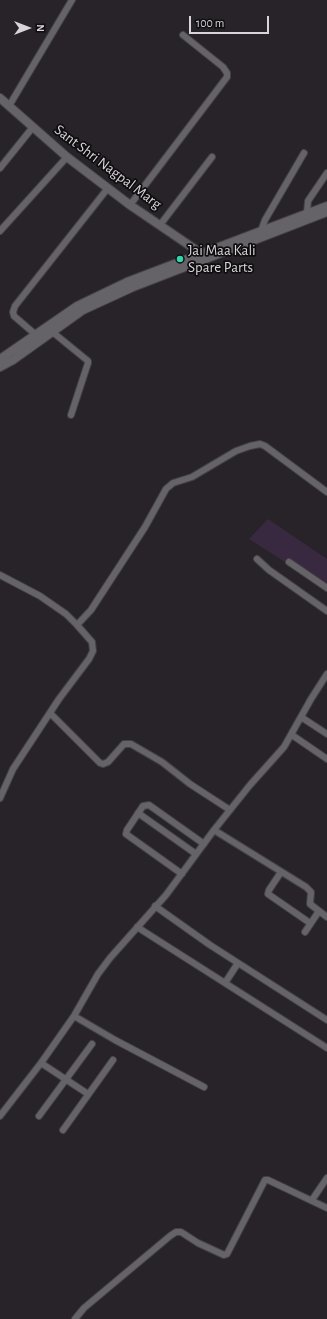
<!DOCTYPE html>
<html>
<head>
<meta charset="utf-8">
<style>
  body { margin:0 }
  #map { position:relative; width:327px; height:1319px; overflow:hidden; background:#272328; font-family:"Alegreya Sans",sans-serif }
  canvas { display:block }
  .north { position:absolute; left:8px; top:8px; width:40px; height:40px; -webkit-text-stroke:3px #0f0d10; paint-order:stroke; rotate:90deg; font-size:11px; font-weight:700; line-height:16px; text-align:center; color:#d8d5d9 }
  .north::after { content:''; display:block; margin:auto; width:14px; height:18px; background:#d8d5d9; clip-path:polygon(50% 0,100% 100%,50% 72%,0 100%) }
  .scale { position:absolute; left:189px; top:16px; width:80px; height:18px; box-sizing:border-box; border:2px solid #d8d5d9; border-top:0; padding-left:5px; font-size:12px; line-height:14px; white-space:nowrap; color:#d8d5d9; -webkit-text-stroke:3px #0f0d10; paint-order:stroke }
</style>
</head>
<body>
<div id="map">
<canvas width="327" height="1319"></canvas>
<div class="north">N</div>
<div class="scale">100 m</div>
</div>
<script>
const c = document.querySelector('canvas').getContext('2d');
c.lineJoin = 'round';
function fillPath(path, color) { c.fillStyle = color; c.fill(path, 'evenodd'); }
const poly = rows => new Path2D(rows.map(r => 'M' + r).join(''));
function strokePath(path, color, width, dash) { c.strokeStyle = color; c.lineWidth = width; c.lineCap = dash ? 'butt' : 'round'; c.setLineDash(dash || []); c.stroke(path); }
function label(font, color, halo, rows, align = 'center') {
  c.font = font + ' "Alegreya Sans",sans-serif'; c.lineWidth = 3.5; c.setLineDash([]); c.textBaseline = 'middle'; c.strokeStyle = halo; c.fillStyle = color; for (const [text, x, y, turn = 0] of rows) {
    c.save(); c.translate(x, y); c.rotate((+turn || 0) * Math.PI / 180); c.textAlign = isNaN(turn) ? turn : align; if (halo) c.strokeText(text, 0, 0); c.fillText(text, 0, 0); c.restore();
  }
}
fillPath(poly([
  [268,519,327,559,327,589,249,539]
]), '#392940');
const street = poly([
  [9,106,72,0],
  [0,168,33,127],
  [130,205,227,77,227,73,223,67,183,35],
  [307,213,308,201,327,173],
  [160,225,212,157],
  [0,231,67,157],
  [261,231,265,220,304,153],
  [50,330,88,361,88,363,71,415],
  [36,335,14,316,13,312,15,306,108,188],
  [257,559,269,570,327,611],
  [289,562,327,588],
  [0,575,40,596,66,614,77,625,92,642,93,651,89,659,59,699,13,769,0,798],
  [77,625,91,610,145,527,166,489,173,483,192,477,236,451,250,446,260,444,265,446,327,492],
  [50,713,100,763,103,764,108,762,124,744,131,744,162,762,190,784,230,810],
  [301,717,327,734],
  [292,735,327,759],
  [138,813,196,854],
  [214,830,306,887,311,892,310,904,327,917],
  [281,872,269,890,268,894,310,923],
  [182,874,126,834,127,830,143,806,149,805,204,844],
  [155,906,210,945,327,1020],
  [137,927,327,1048],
  [305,932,319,911],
  [225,983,238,963],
  [74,1016,115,1040,204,1087],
  [41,1063,88,1094],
  [0,1116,41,1063,74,1016,98,974,110,958,166,895,214,830,250,785,284,747,311,699,327,674],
  [39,1116,92,1044],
  [63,1130,113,1060],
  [312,1200,327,1178],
  [75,1319,84,1308,170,1236,176,1232,181,1232,198,1243,224,1255,227,1254,265,1180,268,1180,327,1208]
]);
const secondary = poly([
  [0,98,67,157,130,205,205,256],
  [0,359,77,306,127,282,327,206],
  [0,367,13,360,83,310,133,287,327,212]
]);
strokePath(street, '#444145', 8);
strokePath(secondary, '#444145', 10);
strokePath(street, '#666368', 6);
strokePath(secondary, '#666368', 8);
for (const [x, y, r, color] of [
  [180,259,4,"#32d4a9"]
]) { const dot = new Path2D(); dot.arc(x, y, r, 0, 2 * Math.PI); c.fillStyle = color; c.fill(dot); strokePath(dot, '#0f0d10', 1.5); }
label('15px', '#d8d5d9', '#0f0d10', [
  ["Sant Shri Nagpal Marg",108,167,37]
]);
label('15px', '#d8d5d9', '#0f0d10', [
  ["Jai Maa Kali",188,250],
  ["Spare Parts",188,267]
], 'left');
</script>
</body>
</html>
